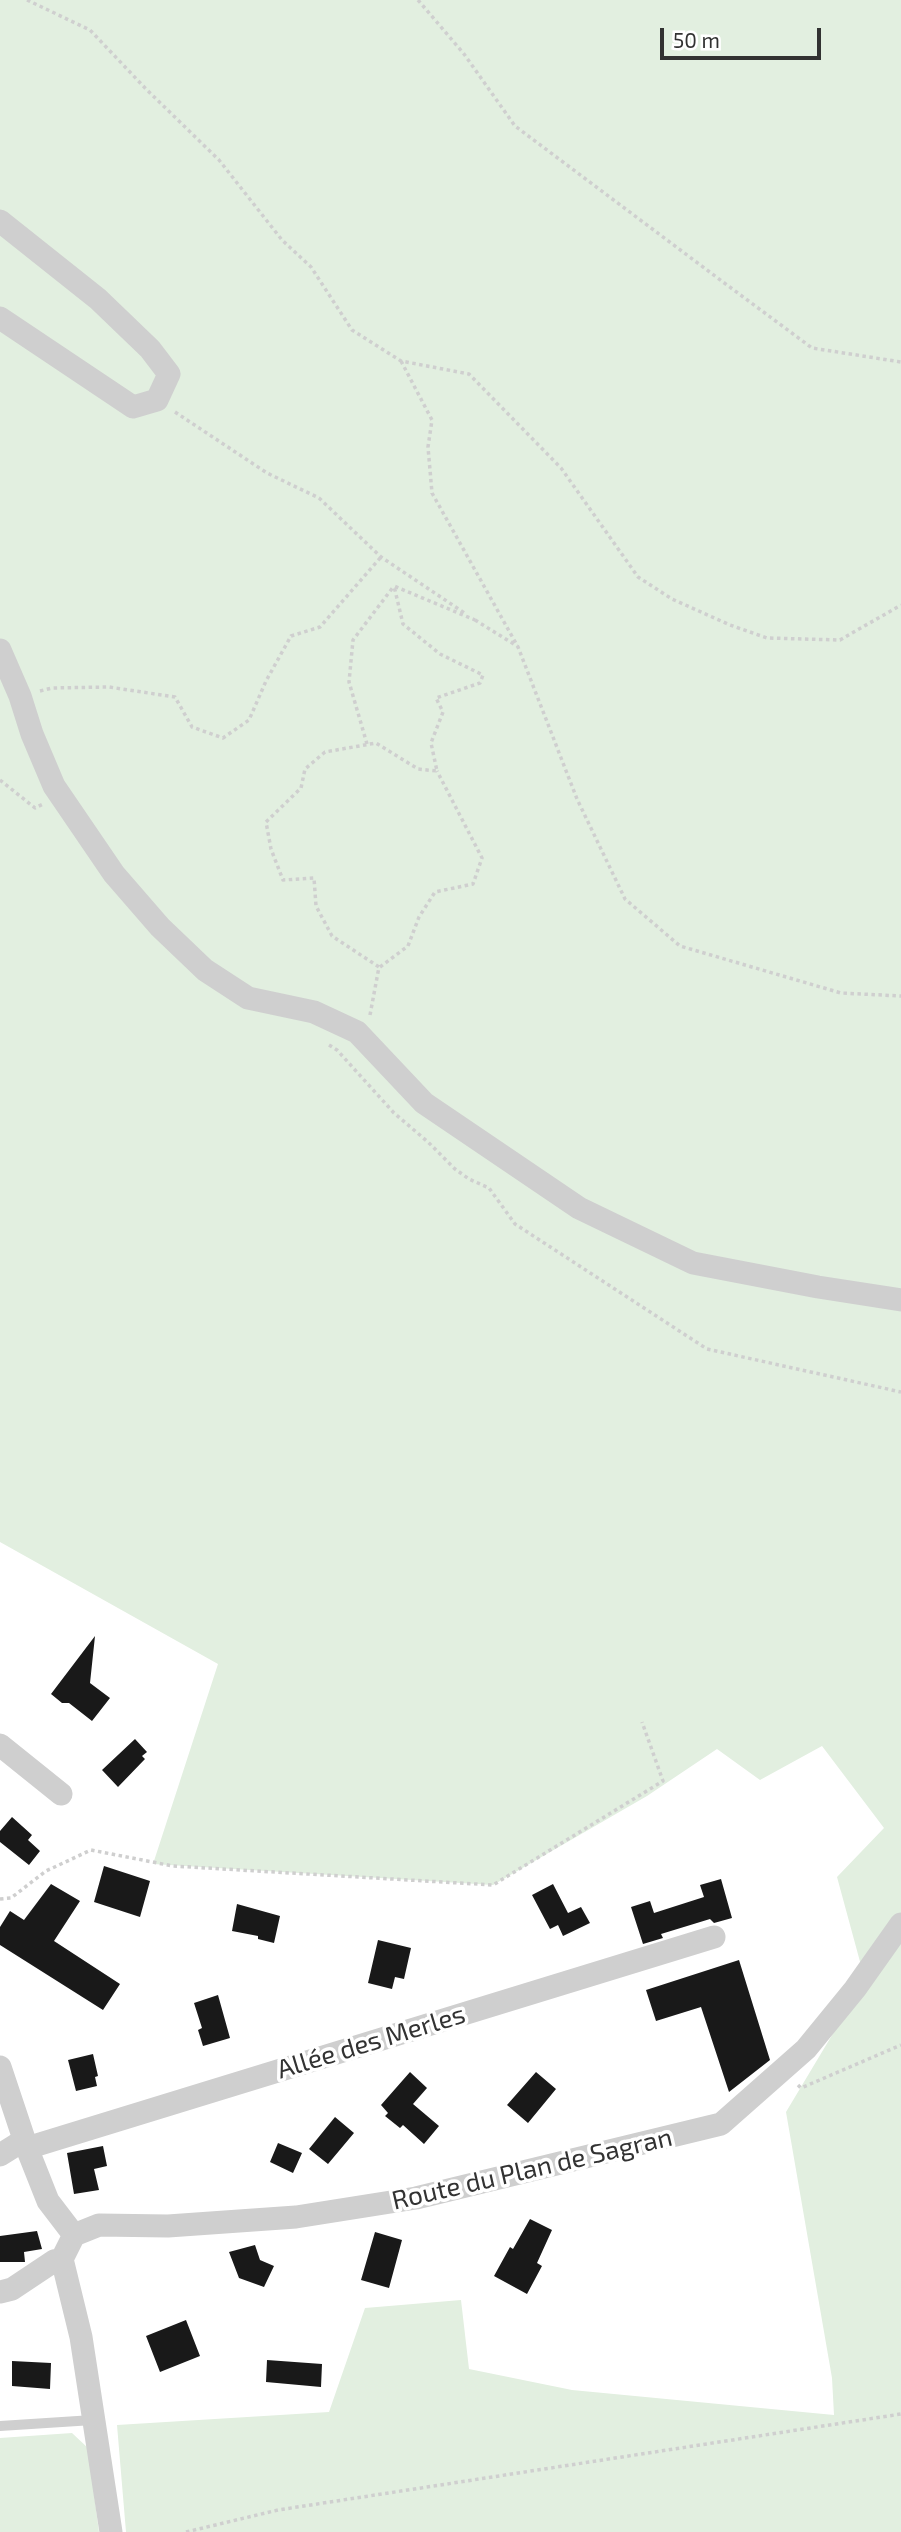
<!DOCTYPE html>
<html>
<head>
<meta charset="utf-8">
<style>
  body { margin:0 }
  #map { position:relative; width:901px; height:2532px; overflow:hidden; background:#fff; font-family:"Exo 2",sans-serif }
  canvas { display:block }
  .scale { position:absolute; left:660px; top:28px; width:161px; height:32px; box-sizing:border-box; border:4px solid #323232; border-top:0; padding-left:9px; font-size:21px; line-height:24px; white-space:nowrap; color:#323232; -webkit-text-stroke:5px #fff; paint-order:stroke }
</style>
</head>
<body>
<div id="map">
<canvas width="901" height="2532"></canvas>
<div class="scale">50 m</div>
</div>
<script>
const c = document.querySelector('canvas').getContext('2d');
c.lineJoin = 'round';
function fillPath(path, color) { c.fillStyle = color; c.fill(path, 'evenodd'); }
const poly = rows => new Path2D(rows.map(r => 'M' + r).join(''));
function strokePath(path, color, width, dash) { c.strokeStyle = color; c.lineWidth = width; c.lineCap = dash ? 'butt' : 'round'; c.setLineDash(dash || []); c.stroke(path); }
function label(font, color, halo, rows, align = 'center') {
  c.font = font + ' "Exo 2",sans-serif'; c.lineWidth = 7; c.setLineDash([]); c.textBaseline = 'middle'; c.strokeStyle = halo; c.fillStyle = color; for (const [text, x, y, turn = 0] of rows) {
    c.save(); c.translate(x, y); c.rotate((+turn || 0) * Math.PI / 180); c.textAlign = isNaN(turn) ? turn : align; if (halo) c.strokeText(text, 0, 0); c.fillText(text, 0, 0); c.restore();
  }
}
fillPath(poly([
  [0,0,901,0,901,2532,126,2532,117,2425,329,2412,365,2308,461,2300,469,2369,572,2390,834,2415,832,2378,786,2112,865,1980,837,1877,884,1828,822,1746,760,1780,717,1749,647,1796,493,1885,153,1864,218,1664,0,1542],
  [72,2433,88,2448,99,2532,0,2532,0,2438]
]), '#e2efe0');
fillPath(poly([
  [95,1636,90,1683,110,1698,92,1721,69,1703,62,1703,51,1694],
  [135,1739,147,1752,142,1756,145,1759,118,1787,102,1770],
  [12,1817,32,1835,28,1840,40,1851,29,1865,0,1842,0,1831],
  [104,1866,150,1881,140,1917,94,1902],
  [721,1879,732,1918,714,1923,710,1919,661,1934,663,1938,643,1944,631,1907,650,1901,654,1913,704,1897,700,1885],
  [51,1884,80,1901,54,1941,120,1984,103,2010,0,1945,0,1927,10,1911,24,1920],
  [553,1884,568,1913,581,1907,590,1923,563,1936,558,1925,550,1929,532,1895],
  [237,1904,280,1916,274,1943,258,1939,258,1936,232,1931],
  [378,1940,411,1948,404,1979,395,1977,392,1989,368,1983],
  [739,1960,770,2060,729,2092,701,2007,656,2021,646,1990],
  [218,1995,230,2038,203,2046,198,2030,202,2028,194,2003],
  [93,2054,98,2076,95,2077,97,2086,76,2091,68,2060],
  [410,2072,427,2088,413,2104,439,2126,424,2144,403,2125,400,2128,385,2116,388,2113,381,2105],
  [536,2072,556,2089,528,2123,507,2105],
  [335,2117,354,2133,328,2164,309,2149],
  [278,2143,302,2153,293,2173,270,2162],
  [103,2146,107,2166,94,2169,99,2190,74,2194,67,2153],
  [530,2219,552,2230,537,2263,542,2266,527,2294,494,2276,510,2247,513,2249],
  [37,2231,42,2249,24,2252,25,2262,0,2262,0,2236],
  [375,2232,402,2240,389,2288,361,2280],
  [255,2245,260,2260,274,2266,264,2287,239,2278,229,2252],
  [186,2320,200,2356,160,2372,146,2336],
  [267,2360,322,2364,321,2387,266,2382],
  [12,2361,51,2363,50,2389,12,2386]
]), '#191919');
strokePath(poly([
  [27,0,90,30,146,89,219,160,282,240,311,267,352,330,401,361,469,374,561,468,638,577,672,599,730,625,767,638,840,640,901,605],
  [418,0,464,54,515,126,723,282,812,348,901,362],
  [401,361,432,420,428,447,432,493,518,647,577,799,625,899,680,946,841,993,901,996],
  [175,412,267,473,319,498,381,557,466,614],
  [475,620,517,646],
  [40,691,52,688,109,687,175,697,192,727,223,738,249,720,266,681,291,636,320,627,381,557],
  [367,744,349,682,353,640,394,586],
  [0,780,35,808,43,804],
  [380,967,408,946,419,917,435,892,473,884,482,858,437,771],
  [370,1015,379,967,332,936,316,906,314,878,283,880,271,849,266,822,301,788,305,769,325,752,376,743,418,769,437,771,431,743,443,712,436,698,480,683,483,675,440,654,403,624,394,586,475,620],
  [329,1045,337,1050,394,1113,428,1142,455,1169,469,1179,489,1188,515,1224,707,1349,901,1392],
  [0,1899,11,1898,46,1871,91,1850,173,1866,493,1885,663,1781,642,1722],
  [798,2085,801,2088,901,2045],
  [186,2532,278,2510,901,2414]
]), '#cfcfcf', 3.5, [3.5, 3.5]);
strokePath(poly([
  [0,2426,93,2420]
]), '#cfcfcf', 10);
strokePath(poly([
  [0,221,98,299,150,349,169,374,157,400,133,407,0,318],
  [0,650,20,696,32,734,54,786,114,874,160,927,205,970,248,998,314,1012,357,1032,424,1103,579,1208,693,1263,818,1287,901,1300],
  [0,1745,61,1794],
  [0,2067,27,2148,48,2201,74,2235,62,2259,81,2337,111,2532],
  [27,2148,714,1937],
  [0,2155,24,2140],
  [74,2235,99,2225,168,2226,296,2217,416,2198,721,2124,806,2049,855,1989,901,1924],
  [0,2292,12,2289,54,2261,62,2259]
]), '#cfcfcf', 23);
label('26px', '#323232', '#fff', [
  ["Allée des Merles",371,2042,-17],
  ["Route du Plan de Sagran",532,2169,-13]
]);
</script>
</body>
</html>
